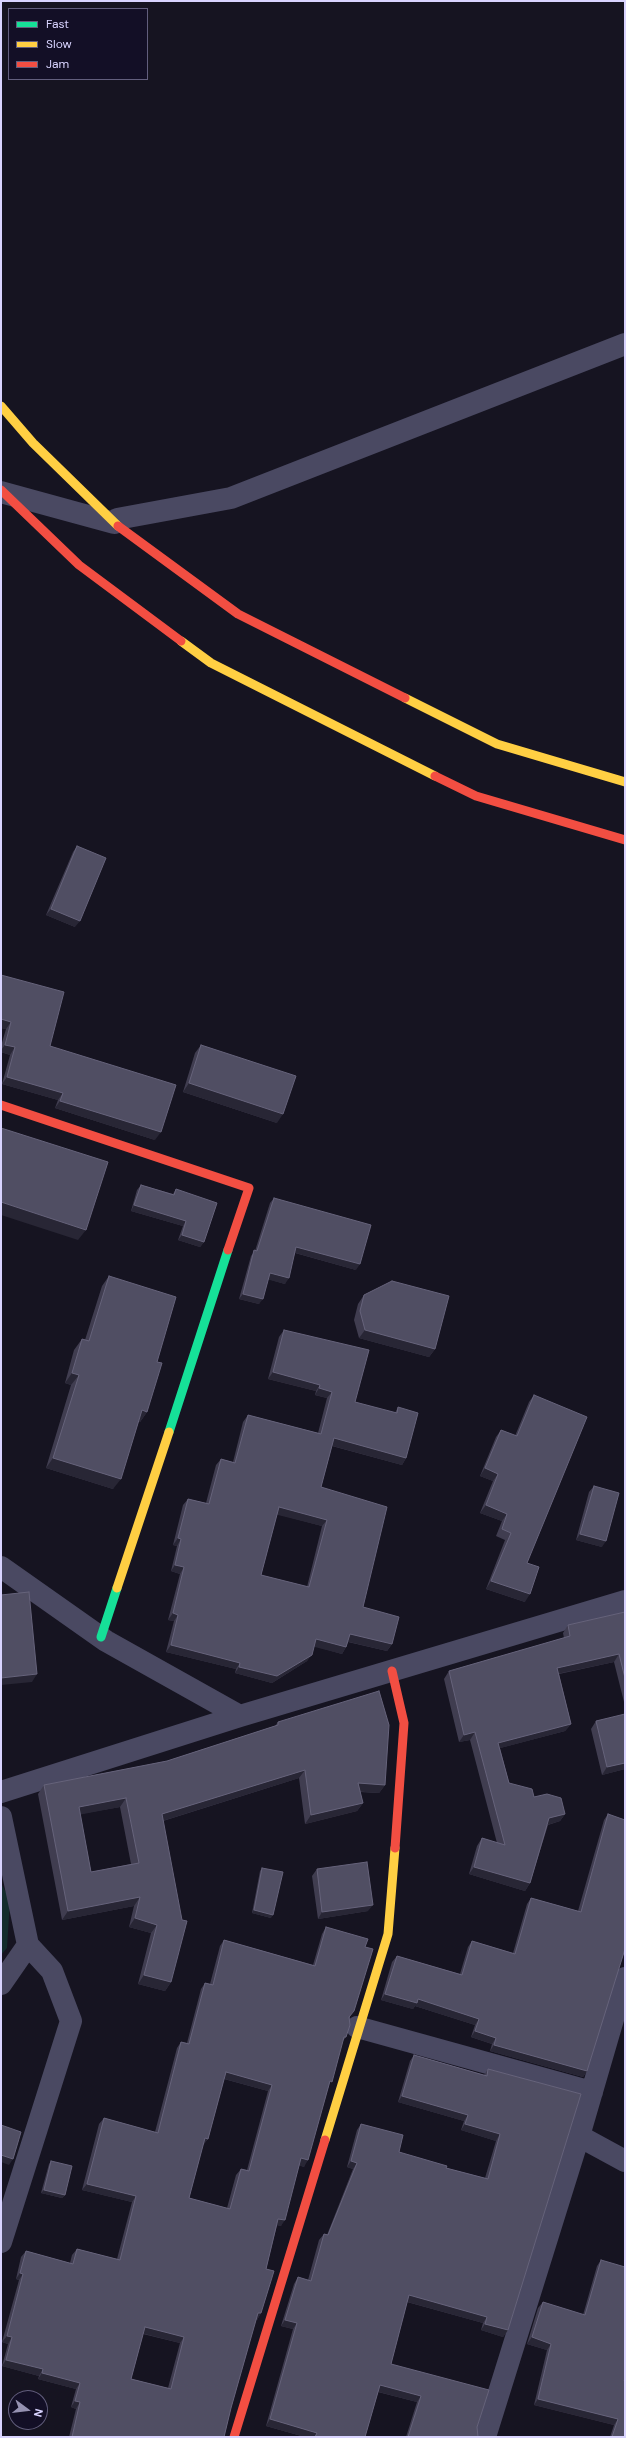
<!DOCTYPE html>
<html>
<head>
<meta charset="utf-8">
<style>
  body { margin:0 }
  #map { position:relative; width:626px; height:2438px; overflow:hidden; background:#161421; font-family:"DM Sans",sans-serif }
  canvas { display:block }
  .frame { position:absolute; inset:0; border:2px solid #d9d4ff; pointer-events:none }
  .legend { position:absolute; left:8px; top:8px; width:140px; height:72px; box-sizing:border-box; background:#130f26; border:1px solid #625e7d; margin:0; padding:5px 7px; list-style:none; font-size:12px; color:#d9d4ff }
  .legend li { display:flex; align-items:center; gap:8px; height:20px }
  .legend b { width:20px; border:1px solid #625e7d }
  .north { position:absolute; left:8px; top:2390px; width:40px; height:40px; box-sizing:border-box; background:#130f26; border:1px solid #625e7d; border-radius:50%; rotate:105deg; font-size:11px; font-weight:700; line-height:16px; text-align:center; color:#d9d4ff }
  .north::after { content:''; display:block; margin:auto; width:14px; height:18px; background:#9591b1; clip-path:polygon(50% 0,100% 100%,50% 72%,0 100%) }
</style>
</head>
<body>
<div id="map">
<canvas width="626" height="2438"></canvas>
<div class="frame"></div>
<ul class="legend">
<li><b style="height:5px;background:#16e098"></b>Fast</li>
<li><b style="height:5px;background:#ffcf43"></b>Slow</li>
<li><b style="height:5px;background:#f24e42"></b>Jam</li>
</ul>
<div class="north">N</div>
</div>
<script>
const c = document.querySelector('canvas').getContext('2d');
c.lineJoin = 'round';
function fillPath(path, color) { c.fillStyle = color; c.fill(path, 'evenodd'); }
const poly = rows => new Path2D(rows.map(r => 'M' + r).join(''));
function strokePath(path, color, width, dash) { c.strokeStyle = color; c.lineWidth = width; c.lineCap = dash ? 'butt' : 'round'; c.setLineDash(dash || []); c.stroke(path); }
fillPath(poly([
  [1,1883,10,1900,7,1948,1,1955]
]), '#132c2d');
strokePath(poly([
  [1,492,114,523,117,519,231,498,625,344],
  [1,1567,106,1641,240,1716],
  [1,1792,240,1716,625,1601],
  [1,1817,28,1945,1,1984],
  [357,2027,592,2092],
  [579,2136,625,2161],
  [1,2242,71,2021,52,1971,28,1945],
  [485,2437,579,2136,625,1978]
]), '#4a4962', 22);
strokePath(poly([
  [169,1432,228,1250],
  [101,1637,117,1588]
]), '#16e098', 9);
strokePath(poly([
  [1,406,33,443,118,526],
  [181,641,211,663,435,776],
  [405,698,497,744,625,782],
  [117,1588,169,1432],
  [325,2140,388,1934,395,1848]
]), '#ffcf43', 9);
strokePath(poly([
  [1,490,79,565,181,641],
  [118,526,238,614,405,698],
  [435,776,476,796,625,840],
  [1,1105,249,1188,228,1250],
  [392,1671,404,1723,395,1848],
  [234,2437,325,2140]
]), '#f24e42', 9);
fillPath(poly([
  [77,846,75,927,46,915,73,852],
  [1,975,50,1046,155,1140,55,1108,58,1100,2,1084,10,1055,1,1052,1,1046,6,1029,1,1028],
  [201,1045,277,1123,183,1092,195,1053],
  [141,1185,173,1194,176,1189,204,1242,200,1247,178,1240,183,1226,131,1211,137,1190],
  [274,1198,356,1270,295,1253,285,1284,268,1279,259,1304,239,1299,251,1256,255,1251,270,1203],
  [109,1276,157,1362,147,1412,140,1422,138,1422,113,1489,46,1468,71,1385,65,1383,74,1350,82,1339,85,1340,102,1286],
  [364,1295,435,1349,429,1357,359,1338,354,1320,358,1304],
  [284,1330,355,1402,395,1413,398,1407,406,1458,402,1465,332,1446,321,1487,363,1607,392,1644,387,1651,348,1642,346,1647,342,1654,314,1646,307,1661,272,1683,235,1673,236,1669,166,1652,174,1621,168,1620,180,1574,171,1571,177,1546,173,1545,183,1505,188,1499,206,1503,216,1465,221,1459,233,1462,243,1422,248,1415,318,1433,327,1398,315,1395,316,1391,268,1379,279,1337],
  [277,1514,322,1526,307,1587,261,1575],
  [534,1395,527,1563,525,1602,486,1589,505,1540,496,1536,502,1521,480,1513,493,1481,480,1476,496,1437,501,1430,515,1436,529,1402],
  [594,1486,602,1547,576,1540,589,1492],
  [625,1612,625,1706,614,1662,559,1674,571,1724,565,1731,500,1748,509,1783,565,1814,560,1821,548,1825,530,1883,525,1891,469,1874,477,1846,482,1838,497,1843,470,1740,459,1742,444,1679,449,1671,564,1638,563,1633,568,1625],
  [625,1715,625,1769,602,1775,591,1729,596,1721],
  [278,1722,385,1785,379,1793,360,1792,363,1803,357,1811,305,1824,299,1778,163,1821,171,1982,165,1991,138,1984,151,1933,129,1927,134,1906,62,1920,38,1794,44,1785,167,1761,275,1726],
  [120,1807,131,1864,91,1872,80,1814],
  [608,1814,587,2071,583,2077,490,2051,492,2044,471,2037,475,2025,415,2006,413,2009,381,2000,392,1962,397,1956,460,1974,468,1947,472,1941,513,1953,527,1904,531,1898,578,1911,604,1820],
  [262,1868,271,1918,252,1913,260,1871],
  [317,1869,368,1911,318,1919,312,1876],
  [326,1927,365,1947,350,2017,346,2037,342,2042,304,2167,299,2165,281,2226,277,2225,266,2269,261,2313,257,2320,256,2319,231,2408,224,2437,69,2437,76,2409,71,2407,76,2389,38,2379,39,2376,2,2366,8,2344,2,2342,19,2280,16,2279,21,2257,26,2251,70,2263,72,2255,77,2249,117,2259,132,2202,82,2190,99,2124,104,2118,155,2132,177,2048,181,2042,187,2043,201,1989,205,1983,210,1984,220,1946,224,1940,313,1965,322,1934],
  [224,2079,268,2091,247,2170,241,2169,236,2175,227,2208,189,2198,203,2145,208,2139],
  [143,2334,180,2343,168,2388,131,2379],
  [414,2055,484,2075,488,2069,581,2094,508,2330,503,2337,481,2330,483,2323,407,2302,391,2364,477,2427,478,2437,406,2437,417,2402,378,2392,365,2437,305,2437,266,2426,293,2329,281,2326,294,2284,298,2277,308,2280,319,2240,324,2234,327,2235,353,2169,347,2167,357,2130,361,2124,399,2152,446,2168,485,2178,496,2141,461,2130,464,2121,398,2102,410,2061],
  [51,2161,65,2195,62,2198,41,2193,49,2164],
  [601,2260,624,2381,625,2437,610,2437,614,2425,534,2405,547,2350,527,2344,538,2308,543,2302,583,2315,597,2266]
]), '#403d50');
fillPath(poly([
  [51,909,80,921,75,927,46,915],
  [1,1019,11,1022,6,1029,1,1028],
  [5,1045,15,1047,10,1055,1,1052,1,1050],
  [7,1077,63,1093,58,1100,2,1084],
  [189,1083,283,1114,277,1123,183,1092],
  [60,1101,161,1132,155,1140,55,1108],
  [1,1202,86,1230,78,1240,1,1215],
  [134,1205,186,1221,183,1226,131,1211],
  [182,1235,204,1242,200,1247,178,1240],
  [296,1247,360,1264,356,1270,292,1252],
  [270,1273,289,1278,285,1284,266,1279],
  [243,1294,263,1299,259,1304,239,1299],
  [365,1330,435,1349,429,1357,359,1338],
  [273,1372,320,1385,316,1391,268,1379],
  [72,1373,79,1375,71,1385,65,1383],
  [319,1388,332,1392,327,1398,315,1395],
  [142,1410,147,1412,140,1422,134,1421],
  [334,1438,406,1458,402,1465,329,1445],
  [53,1458,121,1479,113,1489,46,1468],
  [485,1468,498,1474,493,1481,480,1476],
  [486,1505,507,1514,502,1521,480,1513],
  [279,1507,327,1520,322,1526,274,1514],
  [580,1534,606,1541,602,1547,576,1540],
  [178,1538,181,1539,177,1546,173,1545],
  [175,1565,184,1567,180,1574,171,1571],
  [491,1581,530,1594,525,1602,486,1589],
  [173,1613,178,1615,174,1621,168,1620],
  [350,1634,392,1644,387,1651,345,1641],
  [316,1639,346,1647,342,1654,311,1646],
  [171,1645,240,1663,236,1669,166,1652],
  [619,1654,614,1662,552,1675,557,1668],
  [312,1655,307,1661,272,1683,235,1673,239,1667],
  [37,1674,32,1682,1,1685,1,1678],
  [571,1724,565,1731,493,1750,498,1743],
  [475,1732,470,1740,459,1742,464,1735],
  [625,1763,625,1769,602,1775,607,1767],
  [305,1770,299,1778,156,1823,162,1814],
  [358,1783,385,1785,379,1793,352,1791],
  [126,1798,120,1807,73,1816,79,1807],
  [363,1803,357,1811,305,1824,311,1815],
  [565,1814,560,1821,544,1826,549,1818],
  [474,1867,530,1883,525,1891,469,1874],
  [140,1897,134,1906,62,1920,68,1911],
  [373,1905,368,1911,318,1919,322,1912],
  [254,1910,273,1915,271,1918,252,1913],
  [135,1918,157,1925,151,1933,129,1927],
  [144,1975,171,1982,165,1991,138,1984],
  [385,1994,418,1999,479,2019,475,2025,415,2006,413,2009,381,2000],
  [475,2031,496,2038,492,2044,471,2037],
  [494,2045,587,2071,583,2077,490,2051],
  [226,2072,272,2085,268,2091,221,2078],
  [402,2096,468,2115,464,2121,398,2102],
  [465,2124,500,2134,496,2141,461,2130],
  [205,2138,208,2139,203,2145,200,2144],
  [1,2155,13,2159,9,2165,1,2162],
  [301,2158,308,2160,304,2167,297,2165],
  [351,2161,357,2163,353,2169,347,2167],
  [87,2184,136,2196,132,2202,82,2190],
  [44,2190,65,2195,62,2198,41,2193],
  [278,2219,285,2220,281,2226,274,2225],
  [20,2273,23,2274,19,2280,16,2279],
  [409,2295,487,2317,483,2323,404,2301],
  [258,2313,261,2313,257,2320,254,2319],
  [285,2320,297,2323,293,2329,281,2326],
  [485,2324,508,2330,503,2337,481,2330],
  [145,2327,184,2337,180,2343,141,2333],
  [7,2336,12,2337,8,2344,2,2342],
  [532,2337,551,2344,547,2350,527,2344],
  [6,2360,43,2369,39,2376,2,2366],
  [42,2373,80,2383,76,2389,38,2379],
  [380,2385,421,2396,417,2402,375,2391],
  [538,2399,618,2419,614,2425,534,2405],
  [75,2401,80,2402,76,2409,71,2407],
  [270,2419,317,2433,314,2437,305,2437,266,2426]
]), '#282635');
const building = poly([
  [77,846,106,858,80,921,51,909,77,846],
  [1,975,64,992,50,1046,176,1085,161,1132,60,1101,63,1093,7,1077,15,1047,5,1045,11,1022,1,1019,1,975],
  [201,1045,296,1076,283,1114,189,1083,201,1045],
  [1,1128,108,1162,86,1230,1,1202,1,1128],
  [141,1185,174,1195,176,1189,217,1203,204,1242,182,1235,186,1221,134,1205,141,1185],
  [274,1198,371,1225,360,1264,296,1247,289,1278,270,1273,263,1299,243,1294,254,1250,257,1251,274,1198],
  [109,1276,176,1297,157,1362,162,1363,147,1412,142,1410,121,1479,53,1458,79,1375,72,1373,82,1339,89,1341,109,1276],
  [392,1281,449,1296,435,1349,365,1330,360,1311,364,1295,392,1281],
  [284,1330,369,1350,355,1402,397,1413,398,1407,418,1413,406,1458,334,1438,321,1487,387,1507,363,1607,399,1617,392,1644,350,1634,346,1647,316,1639,312,1655,277,1676,239,1667,240,1663,171,1645,178,1615,173,1613,184,1567,175,1565,181,1539,178,1538,188,1499,209,1504,221,1459,235,1463,248,1415,321,1434,332,1392,319,1388,320,1385,273,1372,284,1330],
  [279,1507,327,1520,309,1587,261,1575,279,1507],
  [534,1395,587,1417,527,1563,539,1567,530,1594,491,1581,511,1533,502,1529,507,1514,486,1505,498,1474,485,1468,501,1430,517,1436,534,1395],
  [594,1486,619,1493,606,1541,580,1534,594,1486],
  [29,1592,37,1674,1,1678,1,1595,29,1592],
  [625,1612,625,1678,619,1654,557,1668,571,1724,498,1743,509,1783,532,1789,534,1797,547,1794,561,1798,565,1814,549,1818,530,1883,474,1867,482,1838,505,1845,475,1732,464,1735,449,1671,570,1636,568,1625,625,1612],
  [379,1691,389,1725,385,1785,358,1783,363,1803,311,1815,305,1770,162,1814,182,1920,187,1921,171,1982,144,1975,157,1925,135,1918,140,1897,68,1911,44,1785,167,1761,278,1725,278,1722,379,1691],
  [126,1798,139,1863,91,1872,79,1807,126,1798],
  [625,1714,625,1763,607,1767,596,1721,625,1714],
  [608,1814,625,1820,625,1949,587,2071,494,2045,496,2038,475,2031,479,2019,418,1999,417,2003,385,1994,397,1956,462,1975,472,1941,515,1954,531,1898,581,1912,608,1814],
  [367,1862,373,1905,322,1912,317,1869,367,1862],
  [262,1868,283,1872,273,1915,254,1910,262,1868],
  [326,1927,368,1939,365,1947,373,1949,354,2011,349,2017,350,2025,346,2037,344,2037,332,2082,330,2081,308,2160,301,2158,285,2220,278,2219,266,2269,274,2271,261,2313,258,2313,231,2408,224,2437,72,2437,80,2402,75,2401,80,2383,42,2373,43,2369,6,2360,12,2337,7,2336,23,2274,20,2273,26,2251,73,2264,77,2249,120,2260,136,2196,87,2184,104,2118,158,2133,181,2042,189,2044,205,1983,213,1985,224,1940,315,1966,326,1927],
  [226,2072,272,2085,249,2171,241,2169,230,2209,189,2198,205,2138,208,2139,226,2072],
  [145,2327,184,2337,171,2389,131,2379,145,2327],
  [414,2055,487,2076,488,2069,581,2094,508,2330,485,2324,487,2317,409,2295,391,2364,489,2390,477,2427,478,2437,408,2437,421,2396,380,2385,365,2437,315,2437,317,2433,270,2419,297,2323,285,2320,298,2277,311,2281,324,2234,328,2235,357,2163,351,2161,361,2124,403,2135,399,2152,447,2166,446,2168,488,2179,500,2134,465,2124,468,2115,402,2096,414,2055],
  [1,2125,21,2132,13,2159,1,2155,1,2125],
  [51,2161,72,2166,65,2195,44,2190,51,2161],
  [601,2260,625,2267,625,2378,624,2381,625,2381,625,2437,612,2437,618,2419,538,2399,551,2344,532,2337,543,2302,585,2315,601,2260]
]);
fillPath(building, '#504e63');
strokePath(building, '#66637b', 1);
</script>
</body>
</html>
